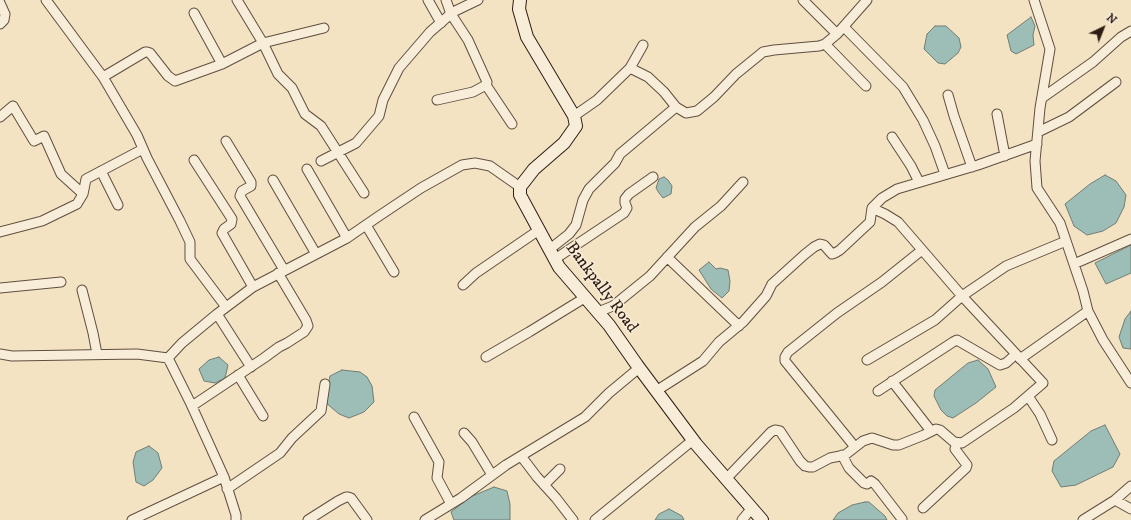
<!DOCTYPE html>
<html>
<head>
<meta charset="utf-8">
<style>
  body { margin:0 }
  #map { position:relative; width:1131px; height:520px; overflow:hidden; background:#f4e3c3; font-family:"IM FELL DW Pica",serif }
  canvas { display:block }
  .north { position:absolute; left:1083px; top:8px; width:40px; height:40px; -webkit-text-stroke:3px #f8edd8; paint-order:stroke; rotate:43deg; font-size:11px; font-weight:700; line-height:16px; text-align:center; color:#2d1c13 }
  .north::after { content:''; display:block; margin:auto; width:14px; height:18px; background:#2d1c13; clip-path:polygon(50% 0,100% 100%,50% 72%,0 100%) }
</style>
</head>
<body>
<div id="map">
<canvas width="1131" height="520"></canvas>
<div class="north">N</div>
</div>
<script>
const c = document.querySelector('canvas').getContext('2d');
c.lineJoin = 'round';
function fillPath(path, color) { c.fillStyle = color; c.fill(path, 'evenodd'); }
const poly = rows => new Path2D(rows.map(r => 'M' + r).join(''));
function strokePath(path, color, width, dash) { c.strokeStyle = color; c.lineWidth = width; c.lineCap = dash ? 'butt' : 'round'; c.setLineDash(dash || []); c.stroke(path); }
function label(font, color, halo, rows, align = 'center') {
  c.font = font + ' "IM FELL DW Pica",serif'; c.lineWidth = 3; c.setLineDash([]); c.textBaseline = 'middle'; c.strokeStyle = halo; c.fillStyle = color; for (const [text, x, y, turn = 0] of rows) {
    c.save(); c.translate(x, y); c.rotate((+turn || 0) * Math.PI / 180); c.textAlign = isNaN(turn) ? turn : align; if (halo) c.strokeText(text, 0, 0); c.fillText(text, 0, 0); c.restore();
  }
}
const water = poly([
  [1031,17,1035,26,1033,35,1034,45,1016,54,1011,51,1007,35,1031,17],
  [935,26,946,26,959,38,961,47,958,53,945,64,938,63,924,49,927,34,935,26],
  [1105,175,1116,181,1126,195,1124,207,1116,223,1103,231,1087,235,1074,226,1065,204,1090,184,1105,175],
  [664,177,668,180,672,186,671,194,663,198,659,193,656,188,659,179,664,177],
  [1131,245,1131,273,1106,284,1095,263,1131,245],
  [709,262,716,269,720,268,728,270,730,281,729,291,722,298,711,289,699,270,709,262],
  [1131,311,1131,349,1123,348,1119,337,1125,319,1131,311],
  [219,357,228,365,225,378,215,383,204,381,199,369,209,360,219,357],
  [978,360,988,369,996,387,976,403,953,418,947,416,941,410,934,396,935,390,968,363,978,360],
  [342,370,360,372,367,377,372,386,374,402,364,412,349,418,339,414,325,402,330,376,342,370],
  [1105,425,1120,454,1113,467,1076,485,1061,487,1052,471,1054,461,1091,431,1105,425],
  [149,446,158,453,162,468,153,480,144,486,136,482,133,462,136,452,149,446],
  [494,487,507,491,510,504,510,520,454,520,451,512,470,497,494,487],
  [865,502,869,502,885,516,887,520,833,520,838,513,852,505,865,502],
  [669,509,682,516,684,520,655,520,659,514,669,509]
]);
fillPath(water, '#9cbeb7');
strokePath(water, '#707d75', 1);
const street = poly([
  [46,0,103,77],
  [237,0,263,43,278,74,292,88,305,114,321,126,364,193],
  [428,0,441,23],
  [803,0,837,34],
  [1034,0,1050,49,1040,108,1035,161,1037,188,1060,223,1083,291,1088,311,1103,340,1131,383],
  [0,3,5,14,4,20,0,24],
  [194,13,222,64],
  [844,27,903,87,923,120,935,146,945,174],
  [825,44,866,86],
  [630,68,643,45],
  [486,85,512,124],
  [948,95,954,116,972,167],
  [1042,98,1093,62,1121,37,1131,31],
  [437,100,473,92,486,85,487,82,468,40,451,14,446,0],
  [997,114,1005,156],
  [574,116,597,100,630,68,648,77,664,92,676,107,686,113,697,111,714,97,736,74,763,52,774,50,819,46,825,44,837,34,867,0],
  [0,117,13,106,34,141,44,136,61,174,83,194],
  [1038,132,1069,117,1116,82],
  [892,137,911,166,919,182],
  [226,141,251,182,251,186,242,191,240,196,284,270],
  [194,160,232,219,231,224,224,229,222,233,253,287],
  [321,161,356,143,379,116,383,100,399,68,430,32,453,12,478,0],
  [307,169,347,238],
  [101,171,118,205],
  [273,180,316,254],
  [366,225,394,272],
  [0,232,42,221,77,204,83,194,86,179,143,149],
  [550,249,569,234,576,225,583,200,589,189,615,163,620,154,676,107],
  [667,257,739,326],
  [555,259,624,213,627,208,625,203,625,199,629,194,653,177],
  [1074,264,1131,239],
  [463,285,476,273,539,230],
  [0,288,61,282],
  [82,290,93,333,97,354],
  [226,307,190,259,190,242,180,221,147,158,137,135,103,77,145,52,147,52,150,53,168,76,175,81,222,64,263,43,324,28],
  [598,312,613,306,650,276,695,227,721,206,743,182],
  [217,314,251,367],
  [0,354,12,356,137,354,168,358],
  [486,357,529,332,586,297],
  [168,358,182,343,217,314,253,287,347,238,379,216,421,188,462,165,475,163,490,166,520,187],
  [168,358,190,402,224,477,236,515,236,520],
  [1020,359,1088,311],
  [867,360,935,320,962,296,1006,266,1066,241],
  [238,375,263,416],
  [892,381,931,431],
  [656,391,703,361,719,342,743,322,766,296,772,284,804,255,814,247,820,244,824,245,832,254,835,253,840,250,870,222,872,208,882,198,897,189,978,165,1037,144],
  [878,391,953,342,957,340,1000,365,1006,363,1016,354],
  [1028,396,1040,414,1052,440],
  [192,406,264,358,279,347,287,343,304,332,308,326,306,320,278,273],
  [414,417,439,462,437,478,451,504],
  [464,433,472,442,492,475],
  [855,447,785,361,785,357,788,352,837,313,882,282,922,250],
  [842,455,849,468,864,483,867,484,871,481,875,484,902,519,902,520],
  [521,456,537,477,556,498,573,520],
  [726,479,771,432,775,430,780,431,800,461,805,466,809,467,813,467,830,458,845,455,863,441,872,438,893,445,899,445,924,435,936,429,940,430,954,442,962,443,1014,408,1043,383,962,296,898,222,885,214,872,208],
  [544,485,560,469],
  [227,489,280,453,292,438,321,411,325,384],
  [1115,500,1131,509],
  [923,508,966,468,967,465,955,449,957,443],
  [132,520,224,477],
  [308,520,338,501,346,497,348,497,351,498,367,520],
  [425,520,461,498,506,465,585,417,609,393,639,368],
  [595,520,693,440],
  [742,520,752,508],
  [1083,520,1115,500,1131,486]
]);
const secondary = poly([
  [520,0,519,9,527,37,574,116,576,126,564,143,534,169,520,187,520,195,559,267,609,325,637,365,696,444,762,520]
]);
strokePath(street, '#5f4e3f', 11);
strokePath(secondary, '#2d1c13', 14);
strokePath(street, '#f8edd8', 9);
strokePath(secondary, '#f8edd8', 12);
label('17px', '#2d1c13', '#f8edd8', [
  ["Bankpally Road",601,288,53]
]);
</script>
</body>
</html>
